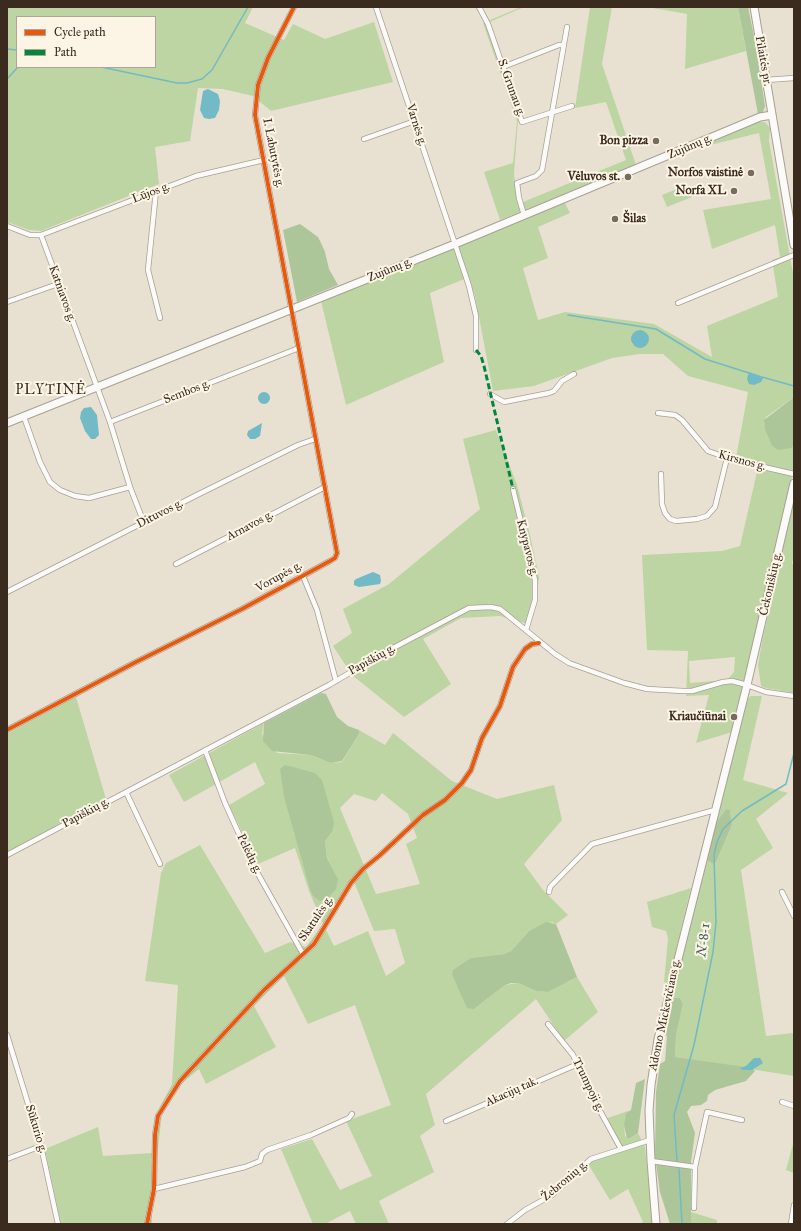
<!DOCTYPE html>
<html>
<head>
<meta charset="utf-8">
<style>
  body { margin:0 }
  #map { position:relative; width:801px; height:1231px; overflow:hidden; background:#e8e1d1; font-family:"IM FELL Great Primer",serif }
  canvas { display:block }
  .frame { position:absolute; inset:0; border:8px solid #3b2a1e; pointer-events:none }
  .legend { position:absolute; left:16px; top:16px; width:140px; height:52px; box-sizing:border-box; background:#fcf5e5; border:1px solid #afa495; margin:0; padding:5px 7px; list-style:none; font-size:12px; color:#3b2a1e }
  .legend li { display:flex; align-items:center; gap:8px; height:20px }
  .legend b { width:20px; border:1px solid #afa495 }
</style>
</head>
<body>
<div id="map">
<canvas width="801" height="1231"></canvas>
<div class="frame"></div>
<ul class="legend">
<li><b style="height:5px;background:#e8590c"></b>Cycle path</li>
<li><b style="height:5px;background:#00873e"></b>Path</li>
</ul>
</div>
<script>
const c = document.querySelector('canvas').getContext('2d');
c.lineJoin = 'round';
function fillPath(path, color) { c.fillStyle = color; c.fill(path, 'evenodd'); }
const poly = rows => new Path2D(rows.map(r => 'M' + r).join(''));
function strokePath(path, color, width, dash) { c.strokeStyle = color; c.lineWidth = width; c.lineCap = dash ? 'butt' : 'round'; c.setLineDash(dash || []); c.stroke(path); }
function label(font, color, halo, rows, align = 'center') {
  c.font = font + ' "IM FELL Great Primer",serif'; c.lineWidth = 4; c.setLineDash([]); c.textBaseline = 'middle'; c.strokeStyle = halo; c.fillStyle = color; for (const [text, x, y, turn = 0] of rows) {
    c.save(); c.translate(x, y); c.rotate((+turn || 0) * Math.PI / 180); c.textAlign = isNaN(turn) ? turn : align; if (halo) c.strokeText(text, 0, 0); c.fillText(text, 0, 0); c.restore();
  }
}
fillPath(poly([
  [7,7,253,7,245,23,284,40,293,24,325,39,374,22,393,82,271,111,253,96,223,89,198,88,190,141,155,147,159,184,41,231,29,230,7,222],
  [17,17,155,17,155,67,17,67],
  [521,7,524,7,485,24,518,116,518,120,514,174,518,204,626,160,606,102,575,108,590,7,612,7,602,64,636,165,500,220,484,172,513,163,517,121,483,23],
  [647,7,738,7,746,51,685,69,687,14],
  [757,122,765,122,770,128,769,141,794,279,794,397,766,417,764,423,772,446,775,448,794,445,794,468,732,732,696,743,709,695,686,696,688,651,647,650,642,555,722,551,740,546,759,463,736,458,748,392,688,376,663,354,640,354,612,358,534,386,493,391,475,296,469,277,430,293,444,362,346,405,321,301,564,201,570,213,538,227,548,258,523,268,538,320,565,312,654,324,712,357,707,326,778,297,772,260,780,257,775,225,712,249,703,210,771,199,759,133,710,145,714,140],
  [645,331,648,336,640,347,631,344],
  [735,657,734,672,727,680,690,683,689,661],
  [687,185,692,197,667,207,662,195],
  [496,430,517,485,530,535,539,577,536,604,525,623,500,616,461,618,423,639,451,684,404,717,352,675,333,646,352,633,343,609,389,584,480,509,463,439],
  [794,498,794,553,792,564,794,564,794,693,765,688,761,686,758,665,762,642],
  [751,696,762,696,743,780,788,793,756,819,773,848,741,870,766,1036,794,1033,794,1076,675,1057,676,1035,683,1004,680,998,670,998,712,828,746,700],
  [726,809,730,810,732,825,716,862,713,864,708,861,707,851,717,821],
  [76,697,106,799,7,852,7,734],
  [264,723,262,734,277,753,311,755,331,763,342,762,359,734,359,730,385,745,393,733,452,781,497,799,554,785,562,820,524,864,543,890,568,915,556,924,552,922,529,931,511,951,504,954,471,958,474,1009,505,985,518,983,536,991,548,992,577,977,598,1012,564,1041,536,999,426,1094,435,1125,420,1136,434,1172,379,1201,389,1224,356,1224,350,1211,325,1224,313,1224,281,1149,312,1139,340,1190,372,1176,346,1121,391,1105,355,1005,308,1024,284,976,254,1006,276,1047,206,1084,199,1069,182,1083,162,1113,157,1157,151,1158,152,1224,61,1224,45,1149,98,1127,103,1156,153,1153,155,1116,172,1084,178,985,145,981,161,873,166,863,200,845,265,953,290,942,306,947,323,924,309,891,295,848,258,864,229,805,265,784,255,762,184,802,169,775],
  [280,769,332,832,325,841,327,857,338,879],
  [382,793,408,814,417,838,406,844,420,884,376,894,340,808,354,794,376,801],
  [352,877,374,931,395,929,405,963,386,976,368,931,334,946,324,926],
  [691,888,668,983,664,982,668,939,666,931,652,927,647,902],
  [631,1110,624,1126,625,1136,630,1138,638,1133,645,1147,653,1224,640,1224,643,1222,628,1189,610,1200,588,1164,617,1148,602,1120],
  [794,1140,794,1173,786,1170],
  [691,1212,717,1220,717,1224,691,1224]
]), '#bdd5a2');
fillPath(poly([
  [738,7,748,7,755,41,765,106,763,112,758,114],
  [300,224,318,237,321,243,325,252,329,269,338,285,297,302,283,230],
  [794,397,794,445,791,448,778,450,772,446,765,429,764,420],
  [321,693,326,694,337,717,348,726,359,730,359,734,342,761,331,763,311,755,272,751,263,741,264,723],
  [285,765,315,773,322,780,334,822,332,832,325,841,327,858,338,879,336,889,327,899,320,901,313,896,310,889,284,797,280,769],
  [726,809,730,810,732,825,716,862,713,864,708,861,707,851,717,821],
  [546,922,556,924,577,977,548,992,536,991,518,983,511,983,505,985,474,1009,467,1008,452,974,453,970,471,958,504,954,511,951,529,931],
  [670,998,680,998,683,1004,676,1035,675,1057,752,1068,755,1071,746,1081,715,1090,708,1095,707,1101,701,1105,691,1106,687,1112,695,1133,691,1162,691,1224,670,1224,660,1192,655,1156,656,1092,660,1064,665,1061,667,1036,663,1032],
  [645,1079,638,1133,630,1138,627,1138,624,1126,626,1114,631,1110,636,1083]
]), '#acc699');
fillPath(poly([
  [208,89,218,94,220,101,219,110,215,118,209,119,204,118,200,110,203,91],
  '631 339a9 9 0 1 1 18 0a9 9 0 1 1-18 0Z',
  [749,372,761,376,763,379,761,382,754,385,749,384,747,379],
  '258 398a6 6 0 1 1 12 0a6 6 0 1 1-12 0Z',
  [91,407,97,415,99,435,95,439,91,439,85,431,80,418,81,412,84,408],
  [262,423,260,436,255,439,250,439,247,435,248,431],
  [373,572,380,575,381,581,380,584,359,587,354,585,354,581,356,579],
  [754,1058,760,1058,763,1063,752,1070,743,1070,740,1068,746,1066]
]), '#72bac5');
strokePath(poly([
  [7,49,17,50],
  [101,67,177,83,187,83,202,79,212,70,248,7],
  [7,79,18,67],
  [568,315,656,329,705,359,749,373],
  [762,377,794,386],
  [677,1161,674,1115,694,1045,713,952,716,922,714,855,717,842,723,829,742,811,786,784,794,753],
  [679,1169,682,1224]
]), '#72bac5', 1.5);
const street = poly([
  [376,7,469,286,476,316,476,350],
  [479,7,488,24,522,122,572,106],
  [503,67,559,45,564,45],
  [766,80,794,78],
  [364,139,415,121],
  [156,191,148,270,160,318],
  [524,215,519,198,517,183,536,176,542,170,567,27],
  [7,226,30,235,41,235,196,176,264,160],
  [41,235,110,422,130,487,144,523],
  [7,302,58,284],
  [678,303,794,255],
  [490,394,504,402,549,393,554,391,562,381,574,374],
  [658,413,675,415,682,420,708,451,733,460,794,474],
  [24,417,40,462,50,482,60,490,75,496,89,498,130,487],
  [110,422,299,348],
  [661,474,662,504,665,513,670,519,676,521,697,519,707,516,715,507,727,458],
  [513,489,535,580,535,600,526,630],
  [176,564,325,487],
  [303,576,317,610,336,681],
  [7,592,195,496,298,445,315,439],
  [7,730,134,663,242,609,330,561,335,558,337,553,255,115,258,85,268,58,294,7],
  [205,750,225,803,253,865,303,954],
  [126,792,160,864],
  [7,855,329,685,380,655,469,608,491,607,500,609,555,654,569,663,624,683,647,689,683,691,692,691,723,682,732,681,747,685,766,692,794,696],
  [549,892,550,887,592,844,715,810],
  [782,892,794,916],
  [548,1024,573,1055,594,1100,621,1149],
  [7,1035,41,1146,58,1224],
  [782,1102,794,1106],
  [446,1121,578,1064],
  [7,1159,41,1146],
  [651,1161,695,1167],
  [154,1189,245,1167,260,1161,262,1154,267,1150,311,1135,349,1118,352,1114],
  [694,1208,695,1167,707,1112,742,1120],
  [147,1224,154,1189,155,1135,158,1116,180,1081,264,990,314,944,351,883,363,869,379,856,423,815,445,800,462,783,471,770,482,738,500,706,513,667,525,649,532,644,539,643],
  [507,1224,525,1210,552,1195,591,1159,650,1140],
  [791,1224,794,1205]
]);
const secondary = poly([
  [754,7,794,245],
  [7,423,455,244,729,130,760,117,772,115],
  [656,1224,651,1161,649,1110,651,1085,658,1039,747,685,794,483]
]);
strokePath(street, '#a6a096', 6);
strokePath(secondary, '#a6a096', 9);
strokePath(street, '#fcfaf8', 4.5);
strokePath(secondary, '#fcfaf8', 7);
strokePath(poly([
  [476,350,481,356,484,366,513,489]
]), '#00873e', 3, [6, 3]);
strokePath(poly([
  [7,730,134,663,242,609,330,561,335,558,337,553,255,115,258,85,268,58,294,7],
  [147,1224,154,1189,155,1135,158,1116,180,1081,264,990,314,944,351,883,363,869,379,856,423,815,445,800,462,783,471,770,482,738,500,706,513,667,525,649,532,644,539,643]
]), '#e8590c', 4);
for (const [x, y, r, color] of [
  [656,141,4,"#786a5d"],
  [751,173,4,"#786a5d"],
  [628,177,4,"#786a5d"],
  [734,191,4,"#786a5d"],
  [615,219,4,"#786a5d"],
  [734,717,4,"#786a5d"]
]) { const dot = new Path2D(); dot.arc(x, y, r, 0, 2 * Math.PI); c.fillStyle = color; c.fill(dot); strokePath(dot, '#fcf5e5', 1.5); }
label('12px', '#3b2a1e', '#fcf5e5', [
  ["Pilaitės pr.",763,61,80],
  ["S. Grunau g.",511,88,70],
  ["Varnės g.",416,125,72],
  ["Zujūnų g.",690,147,-23],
  ["I. Labutytės g.",273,153,79],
  ["Lūjos g.",151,193,-21],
  ["Zujūnų g.",390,270,-22],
  ["Katniavos g.",62,294,70],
  ["Sembos g.",187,392,-21],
  ["Kirsnos g.",742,461,15],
  ["Dituvos g.",160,514,-27],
  ["Arnavos g.",250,526,-28],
  ["Knypavos g.",527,548,76],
  ["Vorupės g.",279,577,-29],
  ["Čekoniškių g.",771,584,-77],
  ["Papiškių g.",372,660,-29],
  ["Papiškių g.",86,813,-28],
  ["Pelėdų g.",249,854,64],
  ["Skatulės g.",316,919,-56],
  ["Adomo Mickevičiaus g.",665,1015,-78],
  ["Trumpoji g.",588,1085,64],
  ["Akacijų tak.",512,1092,-24],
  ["Sūkurio g.",36,1129,73],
  ["Žebronių g.",565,1181,-40]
]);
label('bold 12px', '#3b2a1e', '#fcf5e5', [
  ["Bon pizza",648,141],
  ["Norfos vaistinė",743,173],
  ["Vėluvos st.",620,177],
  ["Norfa XL",726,191],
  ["Šilas",623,219,"left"],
  ["Kriaučiūnai",726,717]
], 'right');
label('italic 13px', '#3d5d5f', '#fcf5e5', [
  ["N-8-1",704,940,-83]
]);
c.letterSpacing = '1px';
label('14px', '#3b2a1e', '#fcf5e5', [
  ["PLYTINĖ",51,391]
]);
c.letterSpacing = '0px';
</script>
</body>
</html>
